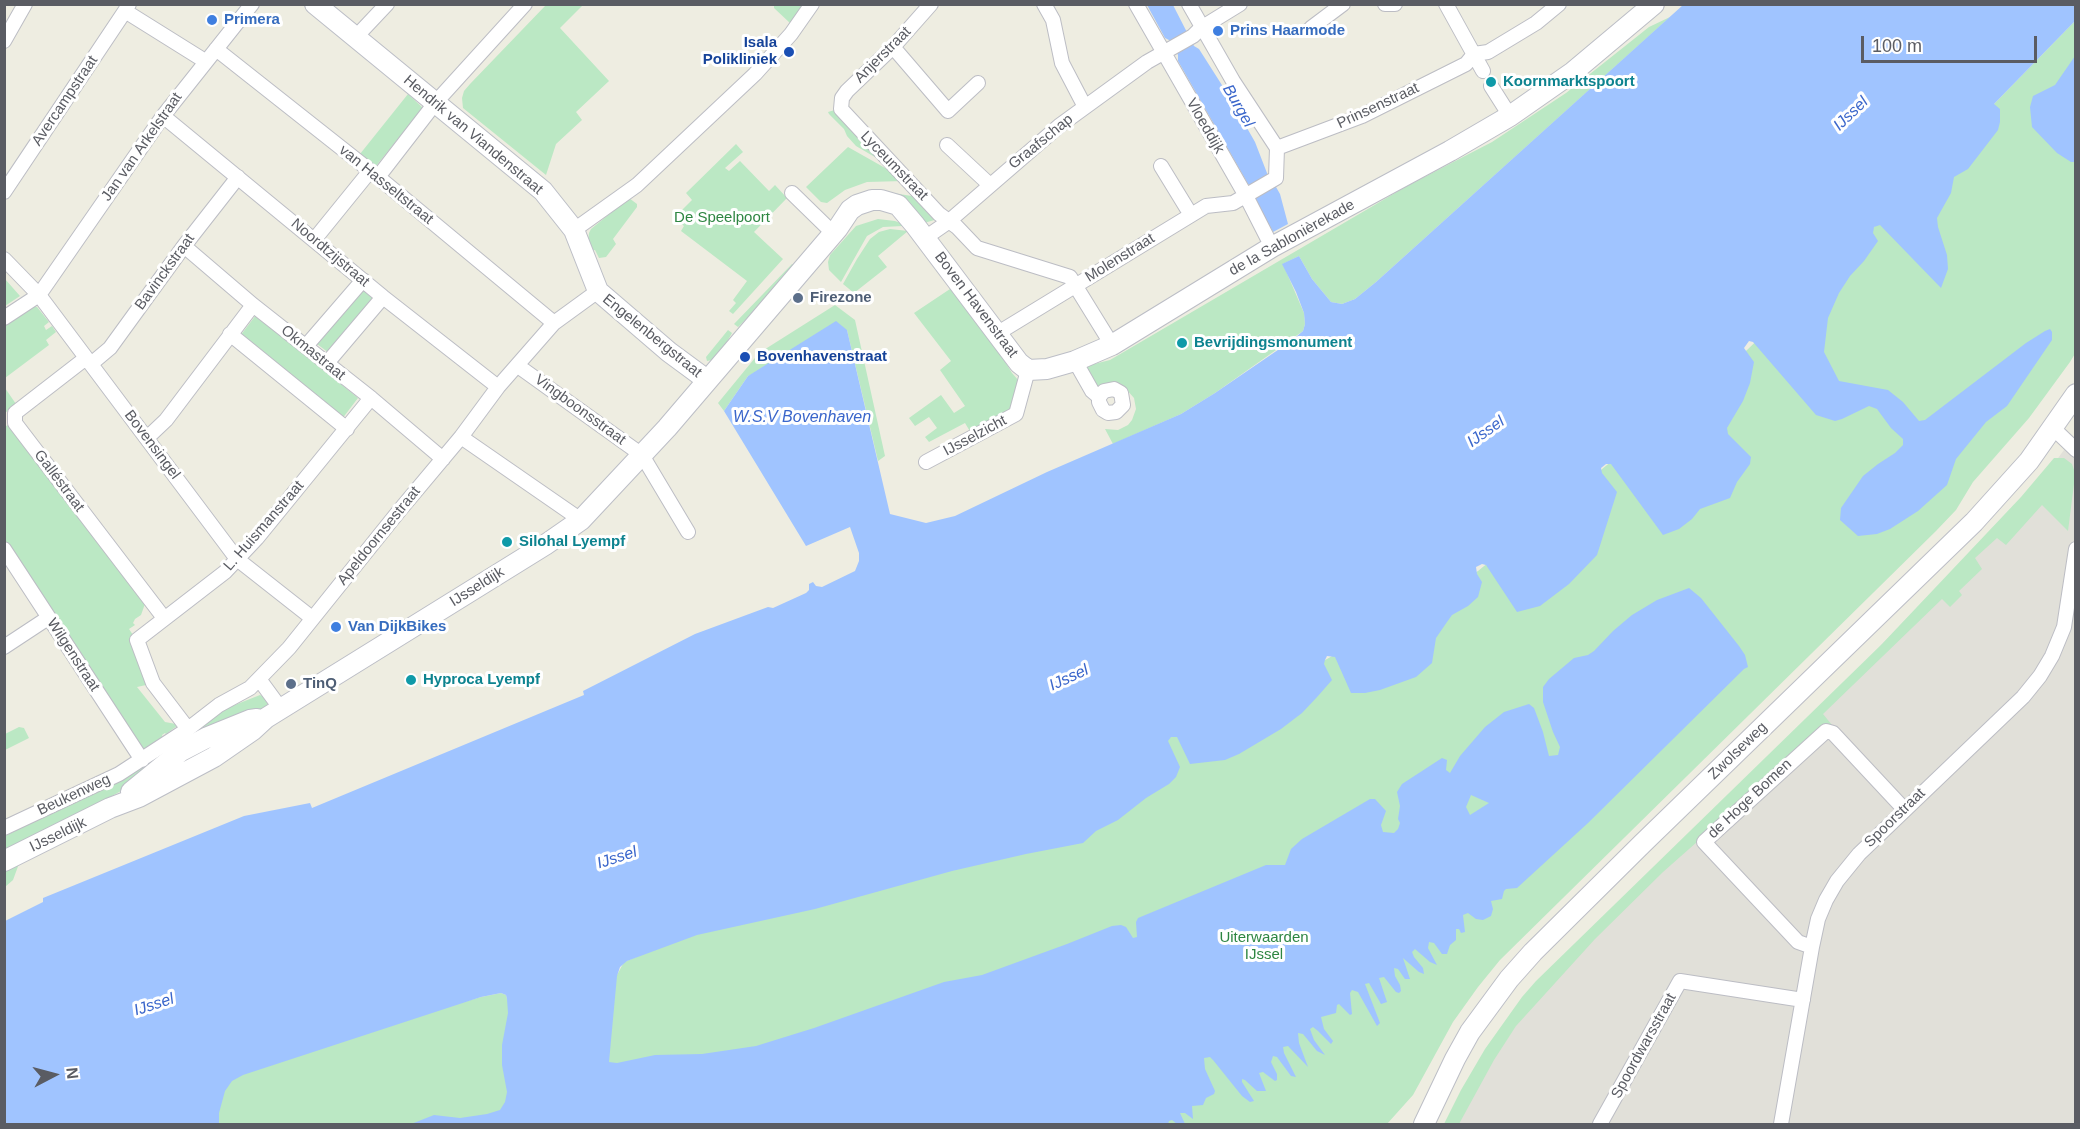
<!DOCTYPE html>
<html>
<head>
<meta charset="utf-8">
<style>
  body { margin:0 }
  #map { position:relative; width:2080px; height:1129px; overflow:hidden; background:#eeede1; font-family:Helvetica,sans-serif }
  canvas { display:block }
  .frame { position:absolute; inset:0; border:6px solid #5a5c63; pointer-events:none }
  .north { position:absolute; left:24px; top:1045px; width:60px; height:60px; -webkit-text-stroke:4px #fff; paint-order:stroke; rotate:84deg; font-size:16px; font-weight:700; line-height:24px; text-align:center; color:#5a5c63 }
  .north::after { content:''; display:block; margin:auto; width:21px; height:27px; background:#5a5c63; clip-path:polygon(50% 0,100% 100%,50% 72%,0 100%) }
  .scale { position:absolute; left:1861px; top:36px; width:176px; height:27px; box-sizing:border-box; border:3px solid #5a5c63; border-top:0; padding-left:8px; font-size:18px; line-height:21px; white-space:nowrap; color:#5a5c63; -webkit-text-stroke:4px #fff; paint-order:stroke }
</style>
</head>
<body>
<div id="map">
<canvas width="2080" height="1129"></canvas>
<div class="frame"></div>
<div class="north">N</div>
<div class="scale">100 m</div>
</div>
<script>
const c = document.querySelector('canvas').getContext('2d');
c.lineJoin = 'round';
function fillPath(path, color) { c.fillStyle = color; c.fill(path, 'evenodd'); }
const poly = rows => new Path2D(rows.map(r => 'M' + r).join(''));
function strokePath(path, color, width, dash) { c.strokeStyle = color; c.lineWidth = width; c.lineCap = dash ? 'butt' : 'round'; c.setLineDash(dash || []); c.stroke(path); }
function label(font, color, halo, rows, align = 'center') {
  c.font = font + ' Helvetica,sans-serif'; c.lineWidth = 6; c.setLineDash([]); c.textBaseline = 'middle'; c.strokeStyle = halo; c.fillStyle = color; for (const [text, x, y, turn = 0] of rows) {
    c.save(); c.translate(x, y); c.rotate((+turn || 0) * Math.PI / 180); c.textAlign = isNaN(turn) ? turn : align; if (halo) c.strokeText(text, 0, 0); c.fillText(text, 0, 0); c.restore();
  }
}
fillPath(poly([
  [2075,435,2075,1124,1449,1124,1548,978,1737,795,2050,469]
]), '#e1e0d9');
fillPath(poly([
  [546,5,583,5,560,28,609,81,576,112,582,120,556,144,546,175,463,108,462,98,464,91,470,84],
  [774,5,806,5,791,24,774,8],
  [1670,17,1376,282,1355,299,1342,304,1331,302,1312,279,1299,256,1283,264,1304,313,1305,324,1303,331,1215,393,1181,414,1113,444,1105,429,1118,430,1128,425,1132,420,1136,409,1134,398,1126,389,1121,386,1098,391,1082,367,1110,360,1407,186,1492,142,1566,93,1649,27],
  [2075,21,2076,352,2070,362,2029,418,1973,482,1956,510,1936,531,1500,960,1478,987,1453,1022,1413,1095,1387,1124,101,1124,233,1066,481,997,501,993,506,995,507,999,617,975,624,962,1168,738,1327,659,1478,571,1747,350,1871,230],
  [408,94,423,108,376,166,360,154],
  [838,109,885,163,856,146,847,136,844,129,829,114,828,112],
  [736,144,743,152,725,168,729,171,740,161,769,191,775,185,787,198,754,232,783,259,733,314,729,311,736,303,733,300,747,281,681,231,684,226,674,218,692,200,686,193],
  [848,147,894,173,903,181,867,182,845,190,827,203,821,202,806,187],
  [880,191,918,197,938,219,924,223,906,204,840,208,844,203],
  [629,198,637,204,637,207,613,239,616,244,606,257,599,258,595,250,591,251,588,241,589,233,591,229],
  [878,219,895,221,903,224,903,226,883,227,867,236,841,282,829,270,828,262,830,255,856,226],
  [890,229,908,231,878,256,887,267,854,293,843,284,857,259,870,239,879,232],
  [792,264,794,265,766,300,738,327,734,324],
  [5,279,20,296,5,306],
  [953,287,1001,355,1012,373,1019,381,1012,411,971,433,965,423,929,442,925,437,937,428,929,417,915,426,909,418,941,395,954,413,965,406,940,370,951,361,914,313],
  [364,289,375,298,329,353,317,344],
  [835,305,855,320,885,456,878,461,847,330,748,376,724,411,718,403,759,353],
  [33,307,37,307,49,322,44,326,46,330,52,326,56,332,46,340,49,345,5,378,5,324],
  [256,315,358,398,342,419,240,336],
  [728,330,732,333,720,354,712,360,707,361,706,357],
  [5,388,16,404,5,413],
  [10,423,146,601,141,615,135,619,133,623,135,625,129,629,133,635,130,639,146,685,137,687,165,722,176,724,177,726,166,734,165,733,162,735,163,738,148,748,144,749,137,744,5,541,5,427],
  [2054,458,2064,458,2072,464,2074,470,2075,476,2068,531,2042,505,2006,545,1997,538,1975,558,1982,569,1959,591,1962,595,1950,607,1942,599,1823,714,1832,725,1821,726,1818,728,1706,834,1663,872,1595,939,1516,1026,1494,1060,1459,1124,1444,1124,1461,1090,1485,1049,1522,997,1536,981,1882,644,2021,497],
  [260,695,267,699,267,705,265,709,187,741,222,710],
  [19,727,24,728,29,738,5,750,5,734],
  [154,760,157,765,121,791,5,855,5,836,125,777],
  [20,861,13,880,5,887,5,869]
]), '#bbe8c4');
fillPath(poly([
  [1147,5,1173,5,1194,46,1199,49,1227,93,1255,142,1272,186,1276,187,1280,194,1288,224,1273,232,1255,199,1257,195,1252,186,1248,184,1178,61,1178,55,1169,40,1165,38],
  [1683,5,2075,5,2075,21,1994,104,2000,109,2000,122,1998,130,1968,169,1954,177,1951,193,1937,218,1938,227,1947,255,1948,269,1941,288,1880,225,1874,227,1873,233,1878,241,1864,261,1850,276,1839,293,1828,318,1824,352,1839,381,1888,390,1903,402,1919,421,1925,420,2026,343,2045,331,2050,329,2052,332,2052,340,2007,406,1986,422,1956,459,1947,485,1918,511,1890,529,1877,534,1858,536,1840,520,1841,508,1863,476,1878,464,1895,453,1903,445,1903,439,1891,428,1877,409,1869,406,1842,419,1835,421,1816,415,1753,342,1749,341,1744,348,1754,362,1750,383,1743,401,1727,428,1728,434,1751,457,1750,464,1737,482,1730,498,1700,509,1692,519,1679,529,1663,535,1611,464,1606,464,1601,468,1602,473,1617,492,1597,555,1569,584,1540,606,1517,612,1486,565,1482,564,1476,567,1477,574,1482,582,1478,597,1468,606,1452,615,1447,622,1436,638,1432,663,1416,677,1380,690,1365,693,1351,693,1335,657,1327,656,1325,660,1324,664,1332,680,1318,696,1302,713,1281,729,1239,754,1225,760,1190,764,1177,737,1171,737,1168,741,1180,767,1176,777,1169,784,1146,798,1118,820,1096,831,1083,843,1026,854,952,871,815,909,697,935,627,961,620,967,617,976,609,1062,617,1063,655,1055,702,1054,756,1046,814,1028,944,982,982,975,1067,944,1112,926,1121,925,1126,927,1133,938,1137,937,1136,922,1138,918,1266,865,1285,865,1291,849,1302,839,1370,799,1375,799,1386,811,1381,825,1383,832,1394,833,1398,829,1400,823,1398,819,1400,806,1397,792,1402,784,1442,758,1447,760,1446,770,1450,773,1460,756,1485,727,1504,712,1529,704,1534,708,1543,732,1549,756,1558,755,1560,747,1553,732,1543,702,1543,687,1549,679,1574,658,1588,655,1594,651,1613,631,1632,615,1657,600,1689,588,1701,598,1739,646,1745,655,1748,667,1744,669,1588,823,1517,888,1506,889,1504,891,1502,899,1491,901,1493,909,1491,916,1483,920,1476,919,1468,913,1463,915,1465,932,1461,933,1459,929,1456,929,1456,940,1450,945,1447,954,1442,954,1434,943,1429,942,1428,948,1437,965,1430,962,1415,949,1412,952,1414,957,1423,968,1424,974,1419,972,1403,958,1410,979,1405,979,1398,969,1394,968,1395,976,1400,985,1401,991,1399,993,1396,992,1384,977,1379,978,1387,1002,1381,1004,1369,983,1365,984,1380,1023,1377,1026,1358,992,1352,990,1350,993,1352,1014,1350,1015,1339,1004,1337,1005,1336,1013,1321,1017,1324,1029,1333,1041,1331,1044,1318,1031,1313,1027,1310,1029,1314,1040,1325,1055,1317,1051,1303,1034,1298,1033,1299,1043,1308,1067,1288,1046,1283,1047,1284,1053,1296,1077,1291,1076,1277,1057,1273,1056,1271,1062,1277,1074,1277,1080,1275,1081,1263,1072,1259,1073,1266,1091,1257,1091,1245,1080,1242,1079,1242,1082,1254,1101,1250,1102,1242,1096,1213,1060,1210,1057,1204,1058,1205,1069,1215,1091,1214,1094,1206,1098,1203,1105,1192,1106,1193,1119,1185,1113,1180,1113,1185,1124,1177,1124,1172,1120,1169,1121,1168,1124,411,1124,434,1115,460,1118,487,1114,500,1110,505,1102,507,1092,502,1065,502,1045,508,1013,507,999,506,995,501,993,481,997,243,1075,232,1081,225,1091,219,1113,219,1124,5,1124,5,921,43,902,43,898,244,816,310,803,312,808,584,695,583,691,695,634,768,607,773,608,806,593,809,590,809,584,813,582,816,586,822,587,855,571,859,561,859,553,850,527,806,546,724,411,748,376,836,321,847,330,890,514,926,523,955,516,1047,472,1181,414,1215,393,1291,341,1303,331,1305,324,1304,313,1296,292,1282,264,1299,256,1312,279,1331,302,1342,304,1355,299,1376,282],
  [1471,795,1489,803,1470,815,1466,807],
  [2075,56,2075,162,2071,162,2057,153,2032,127,2030,107,2033,96,2055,85]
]), '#a0c4ff');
const street = poly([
  [129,4,125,11,205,61],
  [931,4,893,47,847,91,842,98,841,109,939,214,957,227,977,248,1070,277,1112,345],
  [1044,4,1053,20,1062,63,1085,107],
  [1136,4,1246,196,1272,247],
  [1385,4,1395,4],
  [1446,4,1483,71],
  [1311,28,1343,4],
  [354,39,387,4],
  [4,41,25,4],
  [893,47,948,111,978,83],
  [216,49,378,177,554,323],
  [1474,54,1488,52,1536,23,1559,4],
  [1491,86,1510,116],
  [163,116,383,297,498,387],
  [947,145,990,185],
  [1277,148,1362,116,1466,64,1474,54],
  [1161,166,1191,215],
  [378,177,436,102,525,4],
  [4,192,125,11],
  [792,193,833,233],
  [574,230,637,185,755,74,791,34,812,4],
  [925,238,948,222,1059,126,1147,62,1193,36,1201,28,1240,4],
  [314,240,370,171],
  [184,246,253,305,371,398,443,459],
  [4,259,39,295,237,559,312,618],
  [4,318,39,295,163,116,252,4],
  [998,333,1206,206,1233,203,1276,178,1277,148,1233,81,1189,4],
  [230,334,347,429],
  [306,346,363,280],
  [86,358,15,413,15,423,164,618],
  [1075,361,1092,391,1099,397,1099,402,1103,410,1108,413,1116,412,1123,405,1121,393,1114,389,1104,391,1099,397],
  [327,363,383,297],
  [91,364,110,348,184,246,238,177],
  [518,366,642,455,688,532],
  [2053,428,2076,450],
  [461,437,581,520],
  [147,438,166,420,253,305],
  [926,462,1016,414,1028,370],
  [4,549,142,760],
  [4,647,48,618],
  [259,679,281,709],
  [188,729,153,683,137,640,225,572,257,538,371,398],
  [4,828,119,774,188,729,219,705,250,688,289,648,399,511,461,437,498,387,554,323,598,291],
  [1812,947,1798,942,1704,842,1826,731,1833,733,1904,809],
  [1600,1124,1680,981,1803,1000],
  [1781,1124,1812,947,1818,919,1826,900,1837,881,1859,854,2023,697,2040,676,2052,656,2064,627,2076,549]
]);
const secondary = poly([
  [315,4,543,191,574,230,598,291,669,352,707,380],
  [131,792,181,751,208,737,250,720,257,719],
  [4,861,110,808,139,797,214,757,253,730,266,718,545,545,581,520,667,428,838,228,850,210,857,205,872,200,881,200,898,205,915,225,1019,363,1028,370,1047,369,1075,361,1112,345,1272,247,1450,151,1510,116,1573,72,1654,4],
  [1424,1124,1455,1059,1470,1032,1509,979,1533,952,1643,843,1974,522,2029,461,2076,394]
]);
strokePath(street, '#bcbdc4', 16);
strokePath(secondary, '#bcbec6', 22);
strokePath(street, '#fff', 14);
strokePath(secondary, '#fff', 20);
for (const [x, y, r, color] of [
  [212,20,6,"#3f7fe0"],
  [1218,31,6,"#3f7fe0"],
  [789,52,6,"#1a4fb4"],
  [1491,82,6,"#0f9aa8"],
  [798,298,6,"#5c6f8a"],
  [1182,343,6,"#0f9aa8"],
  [745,357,6,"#1a4fb4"],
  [507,542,6,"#0f9aa8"],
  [336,627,6,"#3f7fe0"],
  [411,680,6,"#0f9aa8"],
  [291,684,6,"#5c6f8a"]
]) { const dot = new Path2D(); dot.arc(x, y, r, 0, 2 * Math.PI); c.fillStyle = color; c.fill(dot); strokePath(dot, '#fff', 2); }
label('bold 15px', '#366cbe', '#fff', [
  ["Primera",224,20],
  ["Prins Haarmode",1230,31],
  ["Van DijkBikes",348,627]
], 'left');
label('bold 15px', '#164399', '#fff', [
  ["Isala",777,43],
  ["Polikliniek",777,60],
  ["Bovenhavenstraat",757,357,"left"]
], 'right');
label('15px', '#5a5c63', '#fff', [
  ["Anjerstraat",883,55,-45],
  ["Avercampstraat",65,101,-56],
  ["Prinsenstraat",1378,106,-25],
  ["Vloeddijk",1205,126,60],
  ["Hendrik van Viandenstraat",473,135,40],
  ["Graafschap",1041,142,-39],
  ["Jan van Arkelstraat",142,147,-55],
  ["Lyceumstraat",894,166,46],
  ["van Hasseltstraat",386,185,39],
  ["de la Sablonièrekade",1292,238,-29],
  ["Noordtzijstraat",330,253,40],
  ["Molenstraat",1120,258,-32],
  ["Bavinckstraat",165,272,-54],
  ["Boven Havenstraat",976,305,53],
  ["Engelenbergstraat",652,336,39],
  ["Okmastraat",313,353,39],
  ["Vingboonsstraat",580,410,36],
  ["IJsselzicht",975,436,-28],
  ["Bovensingel",152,445,53],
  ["Galléstraat",59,481,53],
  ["L. Huismanstraat",264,526,-49],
  ["Apeldoornsestraat",379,536,-51],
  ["IJsseldijk",477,587,-32],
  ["Wilgenstraat",73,655,57],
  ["Zwolseweg",1738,751,-44],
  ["Beukenweg",74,795,-25],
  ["de Hoge Bomen",1750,799,-43],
  ["Spoorstraat",1895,818,-44],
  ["IJsseldijk",58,835,-26],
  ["Spoordwarsstraat",1644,1046,-61]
]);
label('bold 15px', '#0d838f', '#fff', [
  ["Koornmarktspoort",1503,82],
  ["Bevrijdingsmonument",1194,343],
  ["Silohal Lyempf",519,542],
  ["Hyproca Lyempf",423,680]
], 'left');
label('15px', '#2e8642', '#fff', [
  ["De Speelpoort",722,218],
  ["Uiterwaarden",1264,938],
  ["IJssel",1264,955]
]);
label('bold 15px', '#4e5e75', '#fff', [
  ["Firezone",810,298],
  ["TinQ",303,684]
], 'left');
label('italic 16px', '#3a66cb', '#fff', [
  ["Burgel",1238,106,60],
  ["IJssel",1851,114,-44],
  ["W.S.V Bovenhaven",802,418],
  ["IJssel",1486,432,-35],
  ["IJssel",1069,678,-25],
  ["IJssel",617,858,-18],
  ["IJssel",154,1005,-18]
]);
</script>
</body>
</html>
